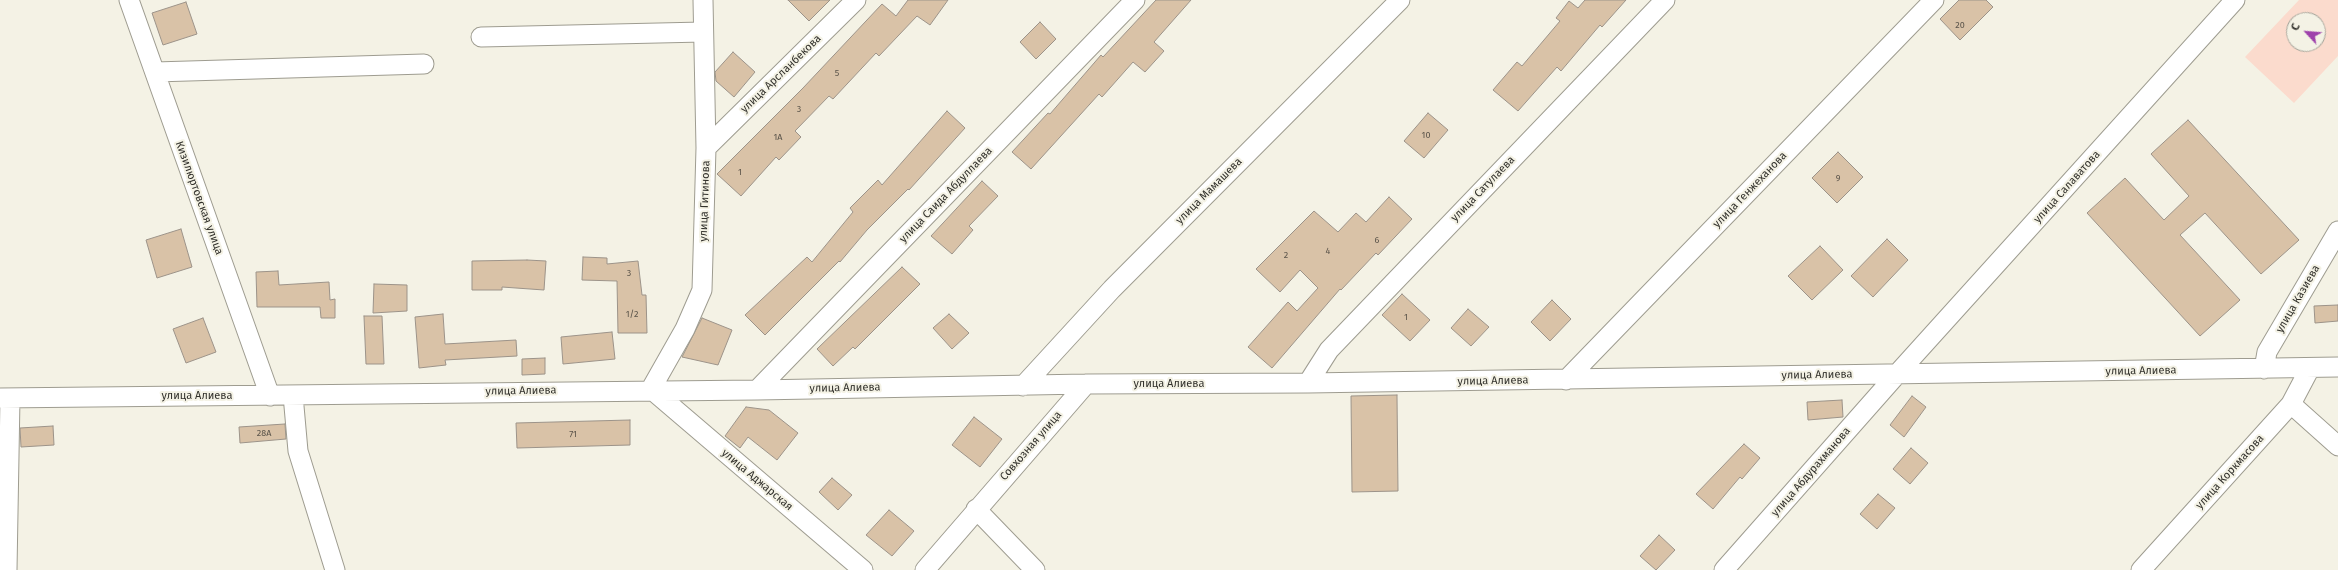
<!DOCTYPE html>
<html>
<head>
<meta charset="utf-8">
<style>
  body { margin:0 }
  #map { position:relative; width:2338px; height:570px; overflow:hidden; background:#f4f2e5; font-family:"Fira Sans",sans-serif }
  canvas { display:block }
  .north { position:absolute; left:2286px; top:12px; width:40px; height:40px; box-sizing:border-box; background:#f4f2e5; border:1px solid #a6a59b; border-radius:50%; rotate:296deg; font-size:11px; font-weight:700; line-height:16px; text-align:center; color:#32312c }
  .north::after { content:''; display:block; margin:auto; width:14px; height:18px; background:#9e41ab; clip-path:polygon(50% 0,100% 100%,50% 72%,0 100%) }
</style>
</head>
<body>
<div id="map">
<canvas width="2338" height="570"></canvas>
<div class="north">С</div>
</div>
<script>
const c = document.querySelector('canvas').getContext('2d');
c.lineJoin = 'round';
function fillPath(path, color) { c.fillStyle = color; c.fill(path, 'evenodd'); }
const poly = rows => new Path2D(rows.map(r => 'M' + r).join(''));
function strokePath(path, color, width, dash) { c.strokeStyle = color; c.lineWidth = width; c.lineCap = dash ? 'butt' : 'round'; c.setLineDash(dash || []); c.stroke(path); }
function label(font, color, halo, rows, align = 'center') {
  c.font = font + ' "Fira Sans",sans-serif'; c.lineWidth = 4; c.setLineDash([]); c.textBaseline = 'middle'; c.strokeStyle = halo; c.fillStyle = color; for (const [text, x, y, turn = 0] of rows) {
    c.save(); c.translate(x, y); c.rotate((+turn || 0) * Math.PI / 180); c.textAlign = isNaN(turn) ? turn : align; if (halo) c.strokeText(text, 0, 0); c.fillText(text, 0, 0); c.restore();
  }
}
fillPath(poly([
  [2299,0,2338,0,2338,56,2294,103,2245,57],
  [2294,20,2318,20,2318,44,2294,44]
]), '#fbdbcd');
const building = poly([
  [788,0,830,0,809,21,788,0],
  [908,0,948,0,930,25,917,16,879,56,876,53,833,99,829,96,795,131,801,137,779,160,776,157,741,196,717,174,803,88,882,4,896,16,908,0],
  [1156,0,1191,0,1154,42,1164,51,1145,72,1133,62,1102,97,1099,94,1031,169,1012,152,1048,113,1050,114,1101,55,1103,57,1156,0],
  [1585,0,1626,0,1602,27,1600,25,1561,71,1557,67,1518,111,1493,90,1517,62,1522,66,1560,21,1556,18,1569,1,1578,8,1585,0],
  [1959,0,1986,0,1993,7,1960,40,1940,19,1959,0],
  [186,2,197,34,163,45,152,13,186,2],
  [1040,22,1056,39,1036,59,1020,42,1040,22],
  [733,52,755,72,734,97,716,81,715,72,733,52],
  [947,111,965,128,909,190,908,189,867,230,840,262,839,261,765,335,745,315,807,257,812,262,853,212,850,208,878,180,882,185,947,111],
  [1428,113,1448,130,1424,158,1404,141,1428,113],
  [2188,120,2299,240,2261,274,2205,213,2180,235,2240,300,2200,336,2087,213,2125,178,2164,220,2189,196,2151,154,2188,120],
  [1838,152,1863,177,1837,203,1812,178,1838,152],
  [982,181,998,196,969,226,973,230,952,254,931,236,982,181],
  [1389,197,1412,219,1378,255,1376,253,1341,290,1340,289,1272,368,1248,347,1288,302,1297,311,1318,288,1300,270,1280,292,1256,269,1314,211,1338,232,1356,213,1366,222,1389,197],
  [181,229,192,267,157,278,146,240,181,229],
  [1887,239,1908,260,1873,297,1851,276,1887,239],
  [1820,246,1843,270,1812,300,1788,276,1820,246],
  [583,257,607,258,607,264,638,261,642,295,646,295,647,333,618,333,617,281,582,280,583,257],
  [527,260,546,261,544,290,502,287,502,290,472,290,472,261,527,260],
  [902,267,920,284,855,349,853,347,833,366,817,349,902,267],
  [278,271,279,285,329,282,330,300,335,299,335,318,321,318,320,307,257,307,256,272,278,271],
  [374,284,407,285,407,311,373,313,374,284],
  [1402,294,1430,320,1410,341,1382,315,1402,294],
  [1552,300,1571,319,1550,341,1531,322,1552,300],
  [2338,305,2338,321,2315,323,2314,306,2338,305],
  [1468,309,1489,327,1471,346,1451,328,1468,309],
  [443,314,445,344,516,340,517,356,445,360,446,365,419,368,415,317,443,314],
  [949,314,969,333,952,349,933,328,949,314],
  [364,316,382,316,384,364,366,364,364,316],
  [203,318,216,352,186,363,173,329,203,318],
  [702,318,732,330,718,365,682,357,702,318],
  [612,332,615,359,563,364,561,337,612,332],
  [545,358,545,374,522,375,522,359,545,358],
  [1397,395,1398,491,1352,492,1351,396,1397,395],
  [1912,396,1926,407,1904,437,1890,425,1912,396],
  [1842,400,1843,417,1808,420,1807,402,1842,400],
  [746,407,769,410,798,433,777,460,748,437,740,448,725,436,746,407],
  [974,417,1002,439,980,467,952,445,974,417],
  [630,420,630,445,517,448,516,423,630,420],
  [285,424,286,439,240,443,239,427,285,424],
  [53,426,54,445,21,447,20,428,53,426],
  [1744,444,1760,458,1742,479,1740,477,1713,509,1696,494,1744,444],
  [1911,448,1928,463,1910,484,1893,469,1911,448],
  [832,478,852,495,838,510,819,492,832,478],
  [1878,494,1895,508,1877,529,1860,514,1878,494],
  [889,510,914,531,892,556,866,535,889,510],
  [1659,535,1675,550,1656,570,1640,556,1659,535]
]);
fillPath(building, '#d9c2a7');
strokePath(building, '#9c9389', 1);
const minor = poly([
  [129,0,270,396],
  [703,0,706,148,702,290,685,329,651,389,863,570],
  [481,37,703,32],
  [155,72,424,64],
  [706,148,856,0],
  [2264,369,2267,352,2338,231],
  [1566,380,1934,0],
  [1308,383,1329,350,1665,0],
  [1023,386,1112,289,1400,0],
  [757,390,1135,0],
  [293,395,298,451,335,570],
  [0,398,757,390,1086,384,1308,383,2338,367],
  [2291,404,2338,446],
  [976,509,1035,570],
  [7,570,10,398],
  [925,570,1086,384],
  [1724,570,1898,373,2235,0],
  [2141,570,2291,404,2310,368]
]);
strokePath(minor, '#9e9c90', 21);
strokePath(minor, '#fff', 19);
label('9px', '#5c554b', null, [
  ["20",1960,25],
  ["5",837,73],
  ["3",799,109],
  ["10",1426,135],
  ["1А",778,137],
  ["1",740,172],
  ["9",1838,178],
  ["6",1377,240],
  ["4",1328,251],
  ["2",1286,255],
  ["3",629,273],
  ["1/2",632,314],
  ["1",1406,317],
  ["28А",264,433],
  ["71",573,434]
]);
label('11px', '#32312c', '#f4f2e5', [
  ["улица Арсланбекова",781,74,-44],
  ["улица Салаватова",2067,187,-48],
  ["улица Сатулаева",1483,189,-46],
  ["улица Генжеханова",1750,190,-46],
  ["улица Мамашева",1209,191,-45],
  ["улица Саида Абдуллаева",946,195,-46],
  ["Кизилюртовская улица",199,198,70],
  ["улица Гитинова",705,201,-88],
  ["улица Казиева",2298,299,-60],
  ["улица Алиева",2141,371,-1],
  ["улица Алиева",1817,375,-1],
  ["улица Алиева",1493,381,-1],
  ["улица Алиева",1169,384],
  ["улица Алиева",845,388,-1],
  ["улица Алиева",521,391,-1],
  ["улица Алиева",197,396],
  ["Совхозная улица",1031,446,-49],
  ["улица Абдурахманова",1811,472,-49],
  ["улица Коркмасова",2230,472,-48],
  ["улица Аджарская",757,480,40]
]);
</script>
</body>
</html>
